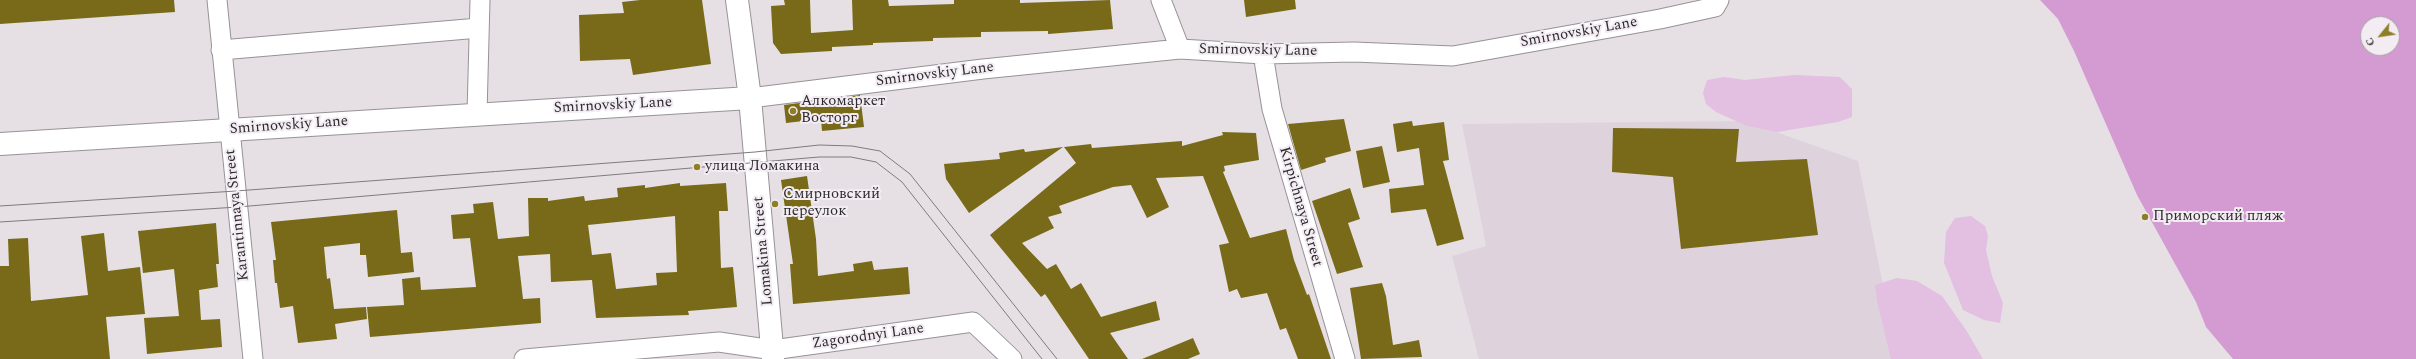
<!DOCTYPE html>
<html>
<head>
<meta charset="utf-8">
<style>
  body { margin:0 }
  #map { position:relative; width:2416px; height:359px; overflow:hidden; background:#e6e0e5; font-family:Spectral,serif }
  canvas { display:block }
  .north { position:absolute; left:2360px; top:16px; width:40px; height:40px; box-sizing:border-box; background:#f3edf3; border:1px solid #a49fa4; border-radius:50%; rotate:240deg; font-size:11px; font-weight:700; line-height:16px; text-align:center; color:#2d2b2d }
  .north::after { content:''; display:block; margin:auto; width:14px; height:18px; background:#8e7e25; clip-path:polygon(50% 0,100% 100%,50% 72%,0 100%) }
</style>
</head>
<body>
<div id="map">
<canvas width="2416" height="359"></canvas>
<div class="north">С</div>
</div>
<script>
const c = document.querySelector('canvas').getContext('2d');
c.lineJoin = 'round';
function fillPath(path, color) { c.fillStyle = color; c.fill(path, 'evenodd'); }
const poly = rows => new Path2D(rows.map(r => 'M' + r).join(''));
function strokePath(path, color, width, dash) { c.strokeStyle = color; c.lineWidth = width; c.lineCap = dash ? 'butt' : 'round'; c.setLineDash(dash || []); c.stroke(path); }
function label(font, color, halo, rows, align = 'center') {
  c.font = font + ' Spectral,serif'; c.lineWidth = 4; c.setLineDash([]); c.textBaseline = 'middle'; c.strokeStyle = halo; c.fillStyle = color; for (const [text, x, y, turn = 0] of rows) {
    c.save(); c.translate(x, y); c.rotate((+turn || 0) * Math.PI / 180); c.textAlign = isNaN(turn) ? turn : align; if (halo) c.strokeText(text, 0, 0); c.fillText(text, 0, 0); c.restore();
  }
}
fillPath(poly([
  [1745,121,1858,161,1898,359,1479,359,1452,256,1486,246,1462,124]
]), '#ded3dd');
fillPath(poly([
  [1794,75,1840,77,1852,89,1852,117,1838,122,1777,132,1747,126,1716,112,1706,104,1703,93,1707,80,1724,77,1745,80],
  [1971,216,1985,226,1988,236,1986,250,1992,276,2003,303,2000,323,1984,320,1963,310,1944,263,1946,232,1955,218],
  [1897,278,1917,281,1942,296,1966,330,1983,359,1891,359,1877,301,1875,285]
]), '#e3bfe1');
fillPath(poly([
  [2040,0,2416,0,2416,359,2233,359,2206,327,2196,302,2137,195,2074,51,2058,19],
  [2368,24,2392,24,2392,48,2368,48]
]), '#d39bd2');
fillPath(poly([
  [0,0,174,0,175,12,0,24],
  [640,0,702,0,711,64,633,75,630,59,580,61,579,15,624,13,622,2],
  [784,0,810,0,811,33,853,30,852,0,888,0,889,6,954,4,954,0,1020,0,1020,3,1110,0,1113,29,1048,34,1048,31,981,32,981,37,933,38,933,41,873,43,873,45,832,47,832,51,781,54,773,43,771,6,785,5],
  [1244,0,1295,0,1296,9,1246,17],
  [860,95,864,127,822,131,821,119,786,123,784,105],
  [1344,119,1351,151,1325,158,1326,162,1301,170,1288,124],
  [1412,121,1413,126,1444,122,1449,160,1443,161,1464,239,1437,246,1426,209,1391,213,1389,189,1424,185,1419,148,1397,152,1393,124],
  [1613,128,1739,129,1736,162,1807,159,1818,235,1681,249,1673,177,1612,172],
  [1222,132,1256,133,1259,160,1224,166,1225,171,1223,172,1250,238,1286,229,1294,260,1307,295,1309,294,1331,359,1298,359,1286,328,1280,330,1267,293,1241,298,1237,289,1229,292,1219,245,1229,243,1203,176,1156,178,1169,207,1147,218,1131,185,1113,187,1059,206,1062,213,1048,217,1054,228,1022,243,1047,269,1056,264,1071,289,1081,283,1101,317,1156,301,1160,320,1110,333,1128,359,1089,359,1045,294,1041,297,990,235,1076,163,1064,147,1091,144,1092,148,1182,141,1182,146,1223,135],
  [1382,146,1390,182,1363,188,1356,151],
  [1063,147,969,213,946,179,944,164,1000,159,999,153,1024,149,1025,152],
  [807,176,816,239,818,276,854,271,853,264,872,261,874,270,908,267,910,294,793,304,790,264,793,264,781,180],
  [680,183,680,186,726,183,728,211,719,211,721,268,733,267,737,307,688,311,689,315,596,318,592,280,551,282,550,254,518,256,523,299,540,298,541,323,370,337,367,307,404,305,402,279,420,277,421,290,476,287,470,238,453,239,451,215,474,213,473,204,493,202,498,239,529,236,528,198,548,198,548,201,584,196,585,201,618,197,617,188,645,185,645,188],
  [675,216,677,272,656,273,657,285,616,289,611,253,592,255,588,225],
  [1350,188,1360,219,1348,223,1363,267,1337,274,1312,201],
  [397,210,401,253,412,252,414,272,368,277,366,255,360,255,360,243,324,247,327,279,330,278,334,309,366,307,367,319,335,324,337,339,298,343,293,306,280,308,277,283,275,283,273,260,276,260,271,222],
  [216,223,219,264,216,264,218,287,199,290,201,320,220,319,222,347,147,354,144,318,179,316,174,269,143,273,138,231],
  [104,233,108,271,140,267,145,314,106,317,110,359,0,359,0,266,9,266,8,239,28,238,31,301,88,295,81,236],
  [1382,283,1386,296,1393,345,1419,340,1422,357,1361,359,1350,288],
  [1193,338,1200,354,1188,359,1142,359]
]), '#786a19');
const minor = poly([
  [217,0,253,359],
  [1161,0,1180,49],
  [221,50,479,28],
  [1263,54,1272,109,1345,359],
  [750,98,983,69,1180,49,1263,54,1354,52,1453,56,1660,19,1715,7,1719,0],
  [477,114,480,0],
  [524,359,719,342,773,350,973,322,1012,359]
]);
const major = poly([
  [737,0,750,98,773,359],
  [0,144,750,98]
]);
strokePath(minor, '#979297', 21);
strokePath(major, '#979297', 24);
strokePath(minor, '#fff', 19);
strokePath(major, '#fff', 22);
strokePath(poly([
  [0,206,236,191,755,152,819,145,852,146,880,151,910,174,1057,359],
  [0,222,238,207,819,157,851,157,876,162,902,182,1042,359]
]), '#7e7a7d', 1);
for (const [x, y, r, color] of [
  [793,111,4,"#8e7e25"],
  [697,167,4,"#8e7e25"],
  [775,204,4,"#8e7e25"],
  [2145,217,4,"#8e7e25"]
]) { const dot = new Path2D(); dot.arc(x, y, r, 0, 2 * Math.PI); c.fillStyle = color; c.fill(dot); strokePath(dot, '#f3edf3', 1.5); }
label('15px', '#2d2b2d', '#f3edf3', [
  ["Smirnovskiy Lane",1579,33,-10],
  ["Smirnovskiy Lane",1258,51,1],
  ["Smirnovskiy Lane",935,75,-7],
  ["Smirnovskiy Lane",613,106,-3],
  ["Smirnovskiy Lane",289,126,-4],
  ["Kirpichnaya Street",1300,207,74],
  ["Karantinnaya Street",238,215,-96],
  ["Lomakina Street",764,251,-95],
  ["Zagorodnyi Lane",868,337,-8]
]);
label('15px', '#2d2b2d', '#f3edf3', [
  ["Алкомаркет",801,102],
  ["Восторг",801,119],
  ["улица Ломакина",705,167],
  ["Смирновский",783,195],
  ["переулок",783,212],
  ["Приморский пляж",2153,217]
], 'left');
</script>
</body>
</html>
